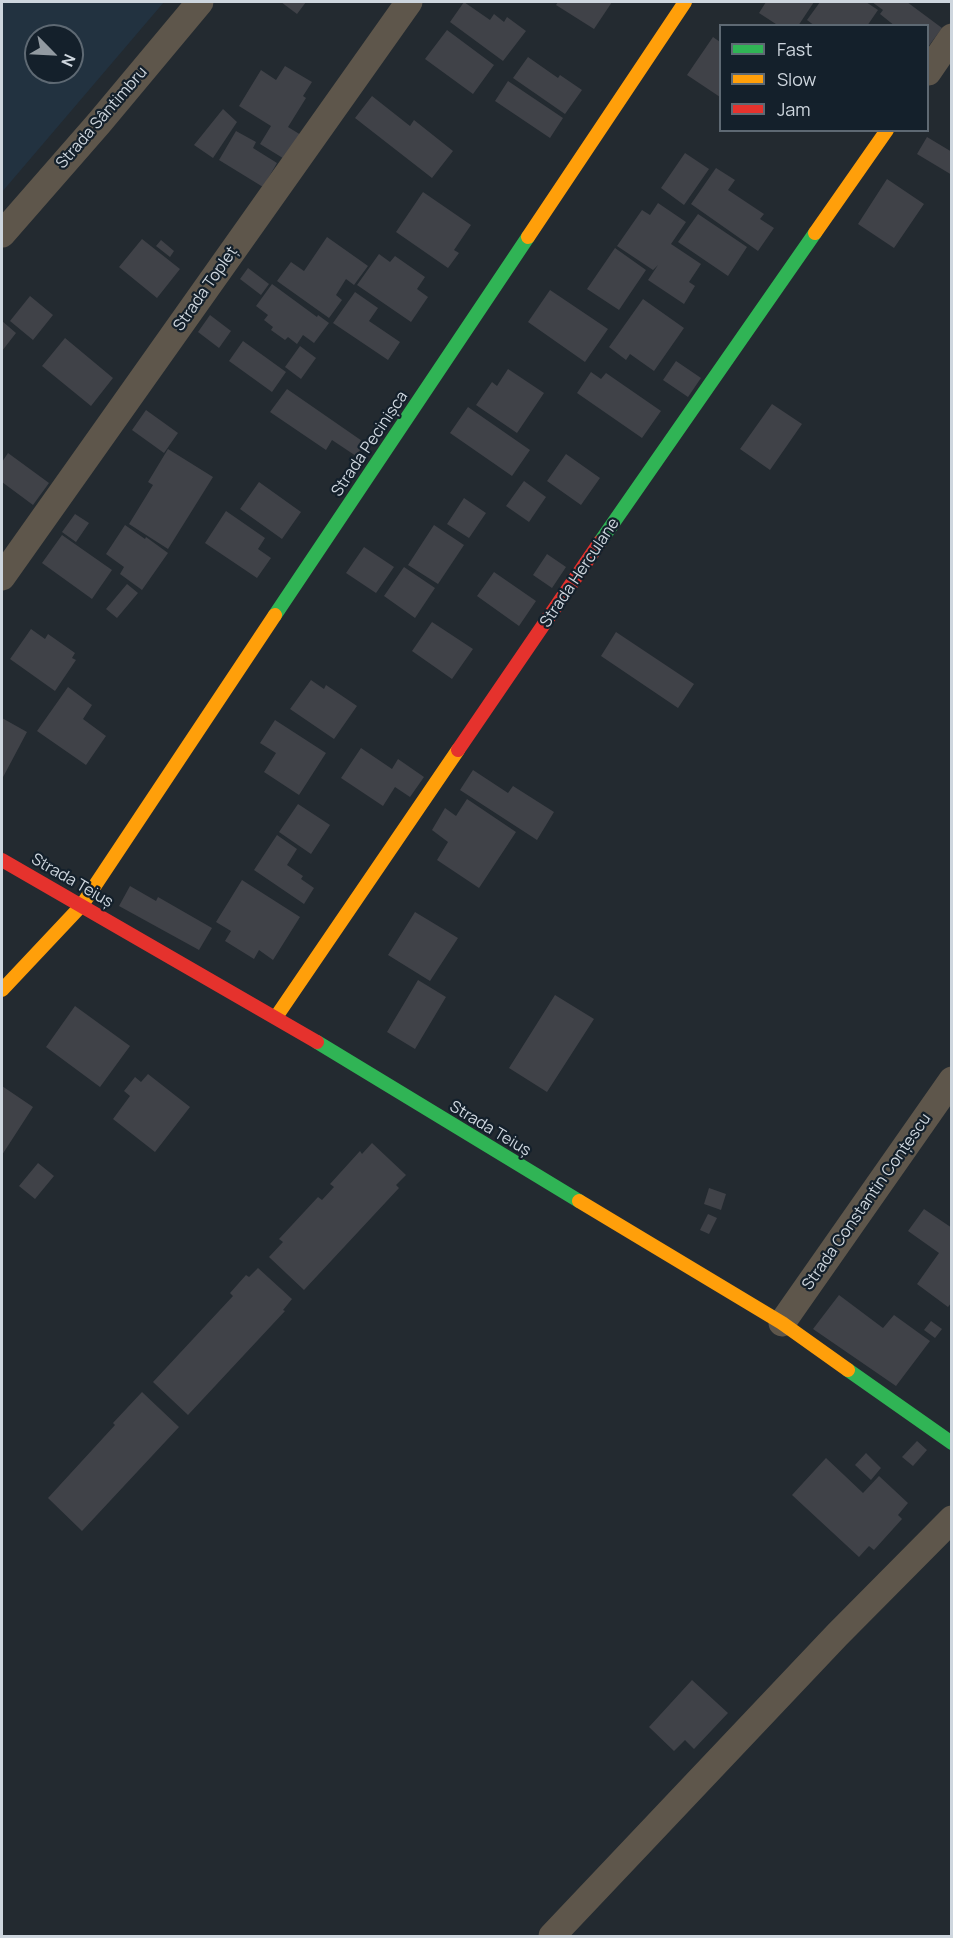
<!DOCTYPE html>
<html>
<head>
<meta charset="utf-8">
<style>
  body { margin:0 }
  #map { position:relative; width:953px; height:1938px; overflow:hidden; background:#232a30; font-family:Manrope,sans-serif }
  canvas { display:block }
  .frame { position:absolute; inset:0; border:3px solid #ced6de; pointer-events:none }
  .legend { position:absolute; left:719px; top:24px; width:210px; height:108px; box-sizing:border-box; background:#14202b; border:2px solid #5e6973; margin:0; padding:8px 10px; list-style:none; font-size:18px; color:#ced6de }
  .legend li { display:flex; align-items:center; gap:12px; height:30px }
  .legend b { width:30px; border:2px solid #5e6973 }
  .north { position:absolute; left:24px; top:24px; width:60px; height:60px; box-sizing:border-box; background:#14202b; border:2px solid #5e6973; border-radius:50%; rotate:114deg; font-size:16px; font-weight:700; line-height:24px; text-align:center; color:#ced6de }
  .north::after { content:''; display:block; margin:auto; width:21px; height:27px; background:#929aa1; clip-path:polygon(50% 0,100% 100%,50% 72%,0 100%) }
</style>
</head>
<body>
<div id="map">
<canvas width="953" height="1938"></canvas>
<div class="frame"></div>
<ul class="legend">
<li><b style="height:8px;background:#30b455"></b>Fast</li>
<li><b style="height:8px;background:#ff9f0a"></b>Slow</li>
<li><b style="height:8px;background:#e5322d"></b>Jam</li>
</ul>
<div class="north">N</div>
</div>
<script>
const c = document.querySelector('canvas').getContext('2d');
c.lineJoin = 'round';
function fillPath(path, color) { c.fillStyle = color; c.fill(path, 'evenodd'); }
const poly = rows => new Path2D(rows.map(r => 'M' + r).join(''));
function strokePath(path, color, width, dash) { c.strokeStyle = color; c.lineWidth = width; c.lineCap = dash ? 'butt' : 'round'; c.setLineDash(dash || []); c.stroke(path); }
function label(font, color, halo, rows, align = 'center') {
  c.font = font + ' Manrope,sans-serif'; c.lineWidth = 4.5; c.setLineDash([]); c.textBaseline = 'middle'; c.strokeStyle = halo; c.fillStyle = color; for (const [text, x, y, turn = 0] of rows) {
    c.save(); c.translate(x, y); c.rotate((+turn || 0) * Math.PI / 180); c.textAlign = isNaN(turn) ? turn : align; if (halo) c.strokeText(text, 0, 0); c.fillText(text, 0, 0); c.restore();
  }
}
fillPath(poly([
  [2,2,164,2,2,192],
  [36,36,72,36,72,72,36,72]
]), '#223240');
fillPath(poly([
  [281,2,306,2,297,14],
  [464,2,490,20,494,14,504,22,507,17,526,31,503,61,450,22],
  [558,2,612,2,594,29,556,5],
  [766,2,814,2,798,26,779,26,759,13],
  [820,2,866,2,878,10,867,26,815,26,807,20],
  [872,2,907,2,942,28,928,47,928,26,895,26,880,14,883,10],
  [447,30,494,65,473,94,425,59],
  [713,37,720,42,720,97,687,75],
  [528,57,558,78,560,75,582,90,565,114,513,78],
  [285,66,312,82,303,96,306,98,288,127,301,135,286,160,260,144,271,126,239,106,261,70,276,80],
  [508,81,563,118,550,138,495,101],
  [372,96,410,126,414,120,453,151,432,178,355,118],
  [223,109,237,122,213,158,194,145],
  [236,131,256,142,253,148,277,163,263,187,219,160],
  [927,137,952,152,952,175,917,154],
  [685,153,709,169,684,205,661,188],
  [716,168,735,180,728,190,764,214,760,219,774,228,758,251,691,204],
  [887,179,924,204,894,248,858,224],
  [423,192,471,225,454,250,459,253,448,268,396,232],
  [658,203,686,222,671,244,701,264,689,282,695,286,684,304,648,280,658,265,653,270,617,246,642,210,650,215],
  [698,214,747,247,728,276,678,242],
  [327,237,368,266,354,285,346,279,336,295,342,300,329,318,277,281,291,262,304,271],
  [142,239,180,269,157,298,119,267],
  [161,240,174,251,170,257,156,246],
  [615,248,646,270,619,310,587,289],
  [379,254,390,262,395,256,425,277,417,289,428,297,411,322,357,285],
  [248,268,269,284,261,295,240,279],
  [272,284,317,317,318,315,329,323,314,343,303,335,297,344,288,337,285,340,271,330,273,327,264,320,268,315,256,306],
  [550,290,608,329,585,362,528,322],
  [355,292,378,308,369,321,400,342,388,360,333,323],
  [30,296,53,315,33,340,10,321],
  [643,299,684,328,654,371,630,354,626,360,609,347],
  [210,315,231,331,219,348,198,332],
  [2,321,16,333,2,351],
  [65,338,113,378,91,406,42,366],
  [243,341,286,372,272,392,229,361],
  [300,346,316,358,301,379,285,367],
  [676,361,701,378,688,397,663,380],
  [508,369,544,393,517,433,476,405,492,382,497,386],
  [591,372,601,379,606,373,661,411,642,438,577,393],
  [287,389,365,443,356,456,332,440,326,450,270,412],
  [772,404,802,424,770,470,740,449],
  [468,407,530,450,512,476,450,433],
  [146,410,178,433,164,453,132,430],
  [168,449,213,477,168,549,129,524,153,485,148,482],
  [8,453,49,483,33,505,2,482,2,462],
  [566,454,600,478,581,505,547,481],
  [524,481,546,497,529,522,506,506],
  [259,482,301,512,282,539,240,509],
  [464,498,486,513,469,538,447,524],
  [226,511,265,538,258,549,271,558,257,578,205,543],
  [75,514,89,523,76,542,62,532],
  [125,525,145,539,146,537,168,553,142,590,120,574,124,567,106,554],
  [434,525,464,545,438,584,408,565],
  [62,535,112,570,92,599,42,563],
  [364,547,394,567,376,593,346,573],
  [547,554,566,567,552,588,533,575],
  [404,567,435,588,415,618,384,596],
  [494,572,536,601,519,626,477,596],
  [127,584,138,593,117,618,106,609],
  [432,622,473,649,452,679,412,651],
  [31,629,45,639,48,634,75,653,72,658,76,660,55,691,10,659],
  [616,632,694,684,678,708,601,656],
  [311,680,324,689,326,685,357,706,334,739,290,709],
  [68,687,92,705,83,719,106,736,86,765,37,731],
  [2,718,27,732,2,779],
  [275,720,326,753,299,795,264,772,276,753,260,743],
  [361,748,392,769,398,759,424,777,410,797,395,787,383,806,341,778],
  [473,770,508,793,513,786,554,812,537,840,460,790],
  [467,799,516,832,479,888,437,860,448,842,432,830,445,808,456,816],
  [298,804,330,825,311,854,279,832],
  [277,835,297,849,287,865,303,876,301,879,314,888,304,904,254,870],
  [242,880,300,917,273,960,259,950,254,959,225,941,231,931,216,922],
  [130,886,156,901,158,897,212,928,199,950,119,906],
  [415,912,458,938,430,981,388,955],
  [418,980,446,997,415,1049,387,1032],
  [555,995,594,1019,547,1092,509,1068],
  [75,1006,130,1046,100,1087,46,1047],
  [148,1074,190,1107,155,1152,113,1119,130,1096,124,1091,135,1077,141,1082],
  [2,1086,33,1107,2,1155],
  [372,1143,406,1175,396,1185,399,1188,304,1290,269,1257,283,1242,279,1239,318,1197,322,1200,334,1187,330,1184,360,1151,362,1154],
  [38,1163,54,1176,35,1199,19,1186],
  [709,1188,726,1194,721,1210,704,1204],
  [924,1209,952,1228,952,1302,948,1307,917,1284,939,1253,908,1231],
  [708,1214,717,1218,709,1234,700,1230],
  [258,1268,292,1299,283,1310,285,1311,188,1415,153,1382,233,1296,230,1293,246,1275,249,1277],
  [839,1295,883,1328,894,1315,930,1341,896,1386,813,1329],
  [931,1321,942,1329,935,1338,924,1330],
  [142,1392,179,1427,82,1531,48,1498,115,1425,113,1423],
  [917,1441,927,1450,913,1466,902,1457],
  [866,1453,881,1468,871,1480,855,1465],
  [826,1458,863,1493,879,1476,908,1503,898,1515,902,1519,874,1550,869,1546,859,1557,792,1495],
  [692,1680,728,1713,694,1749,685,1740,674,1751,649,1727]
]), '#404248');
strokePath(poly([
  [928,72,952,37],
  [2,234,99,123,200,2],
  [2,577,409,2],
  [782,1323,952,1080],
  [552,1936,837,1635,952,1519]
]), '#5e564b', 27);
strokePath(poly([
  [600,542,815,233],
  [275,615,528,237],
  [317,1042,579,1201],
  [848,1370,952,1443]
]), '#30b455', 14);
strokePath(poly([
  [815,233,887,130],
  [528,237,685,2],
  [2,990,82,905,275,615],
  [276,1017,458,750],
  [579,1201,782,1323,848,1370]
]), '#ff9f0a', 14);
strokePath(poly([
  [458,750,600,542],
  [2,860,317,1042]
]), '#e5322d', 14);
label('16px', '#ced6de', '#14202b', [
  ["Strada Sântimbru",102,118,-49],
  ["Strada Topleț",206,289,-55],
  ["Strada Pecinișca",370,444,-56],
  ["Strada Herculane",580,573,-56],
  ["Strada Teiuș",72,881,30],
  ["Strada Teiuș",490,1129,31],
  ["Strada Constantin Conțescu",867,1202,-55]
]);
</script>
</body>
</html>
